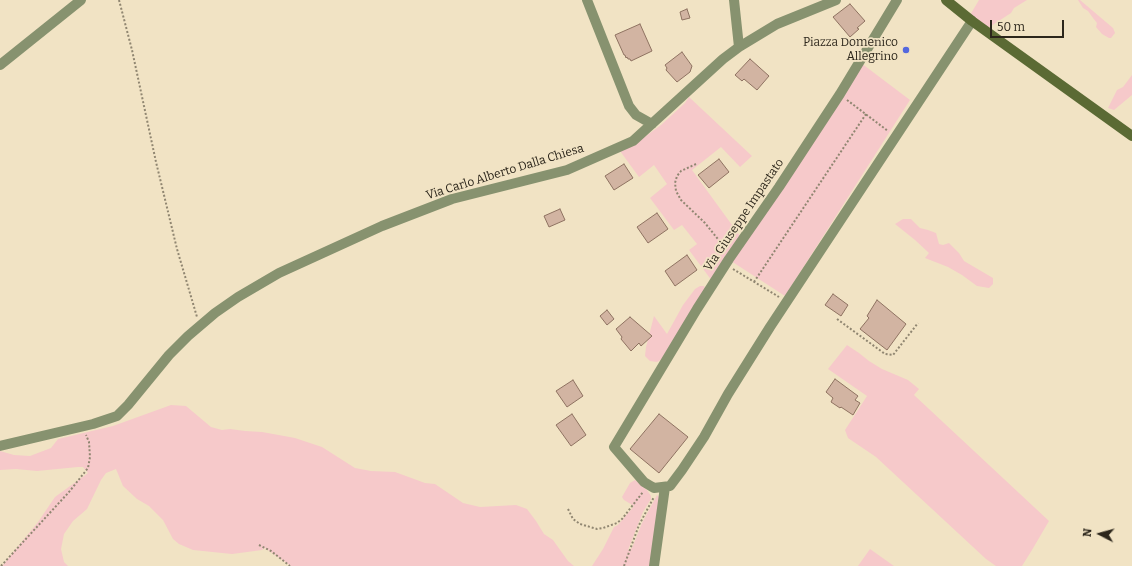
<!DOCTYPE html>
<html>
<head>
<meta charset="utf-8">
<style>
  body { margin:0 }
  #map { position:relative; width:1132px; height:566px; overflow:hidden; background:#f1e3c4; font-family:Bitter,serif }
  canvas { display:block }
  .north { position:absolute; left:1080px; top:514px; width:40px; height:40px; -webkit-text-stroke:3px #f1e3c4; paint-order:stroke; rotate:276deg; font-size:11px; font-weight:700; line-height:16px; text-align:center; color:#2c261b }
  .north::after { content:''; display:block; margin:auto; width:14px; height:18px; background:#2c261b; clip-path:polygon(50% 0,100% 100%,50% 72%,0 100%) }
  .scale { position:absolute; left:990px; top:20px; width:74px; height:18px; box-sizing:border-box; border:2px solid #2c261b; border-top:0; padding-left:5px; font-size:12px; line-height:14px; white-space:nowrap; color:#2c261b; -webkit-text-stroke:3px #f1e3c4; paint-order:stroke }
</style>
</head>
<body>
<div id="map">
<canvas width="1132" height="566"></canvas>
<div class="north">N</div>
<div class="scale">50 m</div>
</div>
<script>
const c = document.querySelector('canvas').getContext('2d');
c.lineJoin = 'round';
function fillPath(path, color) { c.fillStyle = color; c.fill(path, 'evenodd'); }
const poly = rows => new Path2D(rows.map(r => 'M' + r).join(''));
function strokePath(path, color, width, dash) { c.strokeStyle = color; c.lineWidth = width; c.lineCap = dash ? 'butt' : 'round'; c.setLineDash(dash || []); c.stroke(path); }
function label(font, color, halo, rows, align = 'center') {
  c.font = font + ' Bitter,serif'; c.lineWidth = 3.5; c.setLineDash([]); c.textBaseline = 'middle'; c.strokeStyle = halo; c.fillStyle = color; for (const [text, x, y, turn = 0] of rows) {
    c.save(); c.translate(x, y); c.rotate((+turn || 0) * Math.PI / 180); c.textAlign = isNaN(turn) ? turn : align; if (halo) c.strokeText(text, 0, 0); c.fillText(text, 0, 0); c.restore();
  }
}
fillPath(poly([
  [979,0,1027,0,1014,8,1011,13,988,28,970,15],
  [1078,0,1080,0,1113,28,1115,33,1111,38,1109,38,1102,34,1096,27,1097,23,1093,18,1088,11,1083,8],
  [861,63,910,100,785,296,731,261],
  [1132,75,1132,95,1114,110,1108,108,1117,90,1123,87],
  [689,97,752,156,740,167,721,147,692,170,740,236,712,281,689,250,697,244,682,225,674,230,650,198,667,184,654,165,639,177,620,151,646,136,661,125,685,103],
  [903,219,911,219,920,228,928,230,936,233,939,244,943,245,949,243,959,253,964,261,993,278,993,284,989,288,977,286,962,275,948,267,925,258,929,253,915,240,895,224],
  [700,286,704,286,706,290,664,358,657,362,650,361,645,356,646,347,654,316,667,334,683,305,695,289],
  [847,345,859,353,869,361,882,369,908,380,919,389,914,395,1049,521,1032,550,1022,566,996,566,986,559,876,457,848,438,845,430,867,396,828,369],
  [171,405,186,406,211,427,222,430,230,429,245,431,262,432,295,438,322,447,355,468,371,471,395,472,425,483,435,484,463,503,480,507,516,505,527,509,536,521,544,534,553,540,568,561,574,566,291,566,265,548,262,550,232,554,193,550,179,544,173,539,163,520,149,506,137,499,123,486,116,469,106,473,101,480,87,509,73,521,64,534,61,549,64,562,68,566,2,566,38,522,55,497,88,473,83,467,78,467,37,471,16,469,0,470,0,451,14,455,30,456,51,448,58,439,113,426],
  [635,480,647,490,651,496,651,499,643,512,628,550,632,548,642,523,657,495,660,498,651,566,592,566,603,549,614,527,618,525,634,506,624,500,622,497,630,483],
  [870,549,894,566,858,566]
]), '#f6c9ca');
const building = poly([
  [850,4,865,21,857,28,859,29,850,37,833,17,850,4],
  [687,9,690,18,682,20,680,12,687,9],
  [640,24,652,51,631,61,630,59,628,59,627,57,626,58,625,55,624,55,615,35,640,24],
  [682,52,692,66,690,72,677,82,666,70,667,68,665,65,682,52],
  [750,59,769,76,757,90,744,79,742,81,735,75,750,59],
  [719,159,729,172,709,188,698,175,719,159],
  [624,164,633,178,614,190,605,176,624,164],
  [560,209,565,220,549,227,544,216,560,209],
  [657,213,668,229,648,243,637,227,657,213],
  [687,255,697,270,675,286,665,271,687,255],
  [833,294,848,305,841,316,825,305,833,294],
  [877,300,906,324,887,350,860,329,869,318,867,316,877,300],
  [607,310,614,319,607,325,600,316,607,310],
  [630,317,652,336,641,346,639,343,631,351,621,339,622,337,616,329,630,317],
  [835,379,858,396,855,400,860,403,853,415,841,407,840,408,831,402,833,398,826,392,835,379],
  [573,380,583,396,567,407,556,391,573,380],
  [572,414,586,435,571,446,556,425,572,414],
  [659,414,688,437,659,473,630,449,659,414]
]);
fillPath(building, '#d2b4a2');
strokePath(building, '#8e7261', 1);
strokePath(poly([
  [119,0,132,50,156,162,177,249,197,317],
  [847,100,888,131],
  [696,164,681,171,677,176,675,183,676,191,681,200,705,223,725,248],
  [733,269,779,297],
  [754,282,866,114],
  [837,319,885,354,893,355,918,323],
  [568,509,573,519,580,524,597,529,603,528,617,523,622,519,643,492],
  [259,545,271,551,290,566],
  [1,566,69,492,88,468,90,457,89,442,86,435],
  [624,566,639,525,654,497]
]), '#908671', 2, [2, 2]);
strokePath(poly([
  [587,0,629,106,636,115,652,124],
  [734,0,739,47],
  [897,0,840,94,779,187,729,259,697,309,614,447,644,482,654,488,670,486,682,470,704,437,728,394,770,327,972,21],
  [0,65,81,0],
  [0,446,93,424,117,416,128,405,169,355,188,336,215,313,238,297,279,273,382,226,452,199,567,170,633,141,723,59,739,47,777,24,836,0],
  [654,566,665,487]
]), '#87926f', 10);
strokePath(poly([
  [946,0,972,21,1132,136]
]), '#5b6a34', 10);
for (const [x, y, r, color] of [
  [906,50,4,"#5468de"]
]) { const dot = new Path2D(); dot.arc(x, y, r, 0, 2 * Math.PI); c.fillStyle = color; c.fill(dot); strokePath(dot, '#f1e3c4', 1.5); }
label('12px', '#2c261b', '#f1e3c4', [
  ["Piazza Domenico",898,43],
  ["Allegrino",898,57]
], 'right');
label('12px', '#2c261b', '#f1e3c4', [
  ["Via Carlo Alberto Dalla Chiesa",505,172,-17],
  ["Via Giuseppe Impastato",744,215,-56]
]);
</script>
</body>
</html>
